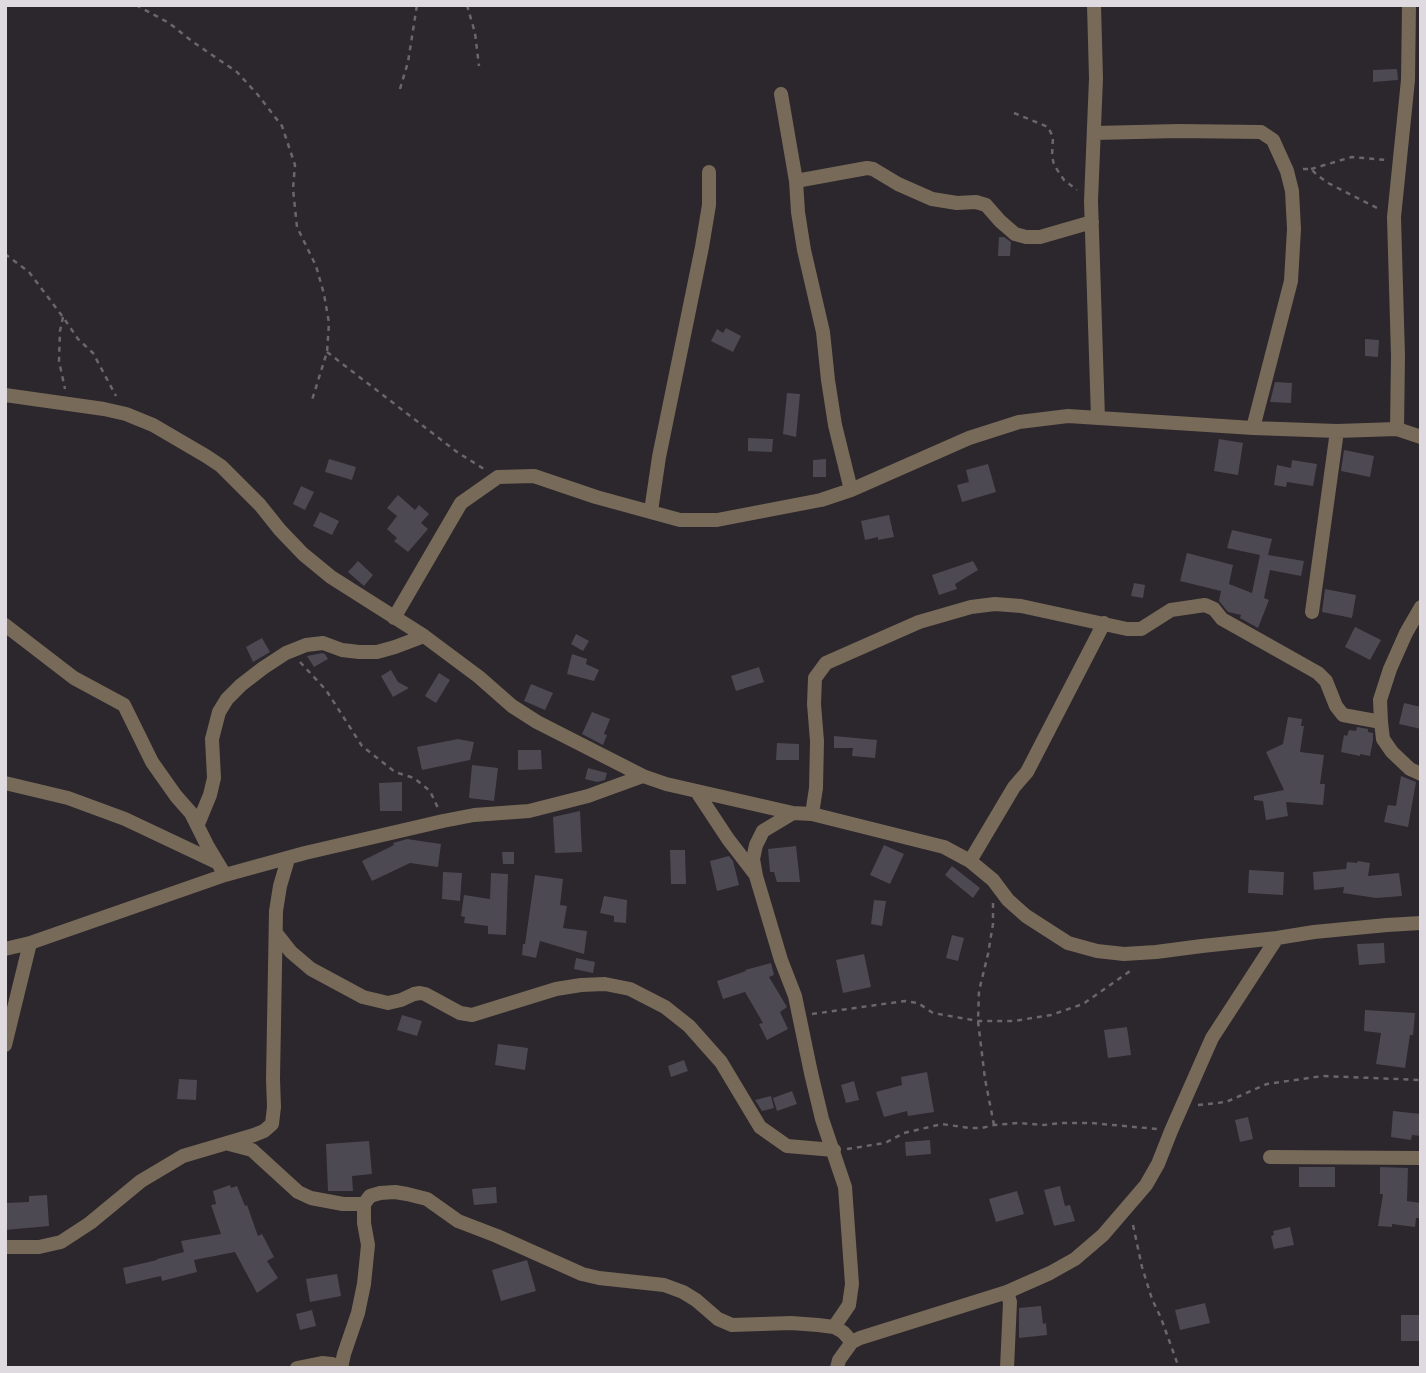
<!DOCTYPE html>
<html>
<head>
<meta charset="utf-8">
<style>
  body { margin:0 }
  #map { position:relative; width:1426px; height:1373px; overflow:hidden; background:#2c262d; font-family:"Noto Serif",serif }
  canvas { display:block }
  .frame { position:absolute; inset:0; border:7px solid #dedadf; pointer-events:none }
</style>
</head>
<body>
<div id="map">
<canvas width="1426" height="1373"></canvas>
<div class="frame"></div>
</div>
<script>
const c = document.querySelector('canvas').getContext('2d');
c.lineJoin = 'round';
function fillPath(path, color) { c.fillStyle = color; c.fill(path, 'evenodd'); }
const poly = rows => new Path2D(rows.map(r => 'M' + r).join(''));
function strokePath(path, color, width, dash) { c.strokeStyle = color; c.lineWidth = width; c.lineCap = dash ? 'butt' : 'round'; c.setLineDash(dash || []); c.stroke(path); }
fillPath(poly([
  [1397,69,1398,80,1373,82,1373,70],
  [999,237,1004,237,1011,242,1010,256,998,256],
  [726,328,741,336,733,352,711,341,717,329,723,333],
  [1365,339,1379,340,1378,357,1365,356],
  [1275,382,1292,383,1291,403,1270,402],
  [787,393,800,394,796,437,783,434],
  [748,438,773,439,772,452,748,451],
  [1219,439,1243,443,1238,475,1214,471],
  [1344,450,1374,456,1370,477,1341,471],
  [329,459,356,467,352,480,325,472],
  [826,459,826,477,813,477,813,460],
  [1292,460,1317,464,1313,486,1287,482,1286,487,1274,485,1277,465,1291,468],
  [988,464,996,492,962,502,957,485,969,482,966,470],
  [301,486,314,492,305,510,293,504],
  [398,495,415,510,419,505,429,514,421,523,428,529,408,552,394,541,397,538,387,529,397,516,387,508],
  [320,512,339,521,332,535,313,526],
  [889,515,894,537,878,540,878,537,865,540,861,521],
  [1232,530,1272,539,1268,555,1304,561,1301,576,1270,570,1264,598,1269,600,1258,628,1240,618,1241,615,1228,612,1219,601,1221,591,1180,581,1187,553,1233,565,1229,584,1252,593,1260,555,1227,548],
  [358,561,373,575,364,586,348,572],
  [973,561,978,570,955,584,957,589,939,595,932,575],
  [1134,583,1145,585,1143,598,1131,596],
  [1325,589,1356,595,1352,618,1322,612],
  [1355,627,1381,640,1370,660,1345,647],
  [576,634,589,641,583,651,571,644],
  [262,638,270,652,253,662,246,647],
  [322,653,325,654,328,659,314,667,307,656],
  [572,654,587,659,586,664,599,670,594,681,567,674],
  [759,667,764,682,736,691,731,676],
  [391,670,398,682,409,688,393,697,381,676],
  [439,673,450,680,436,703,425,696],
  [531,684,553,693,545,710,524,701],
  [1404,703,1421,707,1421,729,1399,724],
  [592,712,610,719,604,734,607,735,603,745,582,734],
  [1288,717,1302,719,1301,726,1304,726,1300,752,1324,755,1320,784,1325,784,1323,805,1286,802,1288,816,1266,820,1263,801,1254,800,1254,796,1284,790,1266,752,1283,744],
  [1357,727,1368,729,1368,732,1373,733,1373,740,1370,756,1360,754,1360,756,1341,752,1344,735,1347,736,1349,730,1356,731],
  [834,736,877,740,875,758,852,756,853,748,834,748],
  [458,739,474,742,470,760,422,770,417,747],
  [777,743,799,744,799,760,776,760],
  [518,750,541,750,542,769,518,770],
  [472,765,498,768,494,801,469,798],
  [588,768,607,773,605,780,597,782,585,779],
  [1401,776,1416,782,1408,827,1384,822,1388,805,1396,806],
  [402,782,402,811,380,811,379,783],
  [580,811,582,852,555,853,553,817],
  [407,839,441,844,438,867,410,863,372,881,362,861,394,845,393,843],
  [884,845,904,854,890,884,870,875],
  [796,846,800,882,777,882,774,872,770,872,768,849],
  [670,850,685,850,686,884,671,884],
  [502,852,514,852,514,864,503,864],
  [729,856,733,861,739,885,717,891,710,861],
  [1358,861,1370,863,1368,876,1399,873,1402,896,1376,898,1343,893,1344,887,1314,890,1313,872,1346,869,1347,862,1357,863],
  [952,866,980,888,973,898,945,875],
  [1249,870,1284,872,1283,895,1248,893],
  [443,872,462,873,460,901,442,899],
  [491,873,508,874,506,935,488,934,488,926,464,923,465,917,461,916,464,895,490,899],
  [535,875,563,879,560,905,567,906,563,928,587,931,584,954,540,941,536,958,522,955,523,944,525,944],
  [604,896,627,900,626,923,614,922,614,916,600,913],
  [874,900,886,901,882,926,871,924],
  [952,935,964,938,958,961,946,958],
  [1384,943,1385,963,1359,965,1357,944],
  [864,954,871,987,843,993,836,960],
  [576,958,595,962,593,973,574,969],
  [771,963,774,975,769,977,787,1007,780,1012,788,1029,767,1040,759,1024,763,1023,745,992,723,999,717,981,746,971,745,970],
  [1365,1010,1415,1013,1413,1035,1410,1035,1405,1068,1376,1064,1381,1033,1364,1031],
  [402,1015,422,1021,417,1036,397,1030],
  [1127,1027,1131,1055,1108,1058,1104,1030],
  [498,1044,528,1048,525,1070,495,1065],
  [684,1060,688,1071,671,1077,668,1066],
  [927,1072,934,1112,908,1116,907,1111,884,1117,876,1092,902,1085,901,1077],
  [179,1079,197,1080,196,1100,177,1099],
  [854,1081,859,1100,846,1103,841,1085],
  [792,1091,797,1104,777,1111,773,1098],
  [771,1096,774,1108,762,1111,755,1100],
  [1393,1111,1421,1114,1421,1136,1412,1135,1411,1140,1391,1137],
  [1248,1117,1253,1139,1240,1142,1235,1120],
  [930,1140,931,1154,906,1156,905,1142],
  [369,1141,372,1174,352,1176,353,1191,328,1191,326,1144],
  [1299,1167,1335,1167,1335,1187,1299,1187],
  [1380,1167,1408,1168,1407,1201,1421,1203,1419,1218,1416,1218,1415,1227,1392,1224,1392,1227,1378,1226,1383,1194,1380,1194],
  [230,1185,231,1188,237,1186,245,1206,247,1205,258,1236,262,1234,274,1257,267,1261,278,1278,257,1293,235,1252,194,1260,197,1272,162,1281,161,1276,126,1284,123,1268,157,1260,157,1259,184,1252,181,1241,221,1234,211,1205,216,1204,213,1191],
  [1060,1186,1065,1206,1070,1205,1075,1221,1054,1226,1044,1190],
  [496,1187,497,1203,474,1205,472,1189],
  [1017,1191,1024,1214,996,1222,989,1199],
  [47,1195,49,1226,5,1230,5,1203,29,1202,29,1196],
  [1290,1227,1294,1245,1274,1249,1271,1236,1274,1235,1273,1231],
  [527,1260,536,1291,501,1301,492,1270],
  [337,1274,341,1296,310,1302,306,1279],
  [1205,1303,1210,1323,1180,1330,1175,1310],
  [1041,1306,1043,1324,1046,1323,1047,1335,1019,1338,1019,1308],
  [312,1310,316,1326,300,1330,296,1314],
  [1401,1315,1421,1315,1421,1341,1401,1341]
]), '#4c4953');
strokePath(poly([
  [136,5,169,23,193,42,237,72,258,95,282,126,295,165,293,189,297,227,316,266,324,294,329,323,327,352,312,400],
  [467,5,475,33,479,66],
  [400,89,408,62,417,5],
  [1014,113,1048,127,1053,137,1052,156,1054,165,1064,180,1077,190],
  [1303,169,1311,169,1317,175,1328,183,1379,209],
  [1311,169,1352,157,1386,160],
  [5,254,29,272,63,317,78,339,93,353,116,396],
  [63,317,60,331,59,361,65,389],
  [327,352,457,452,484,469],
  [300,662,326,690,362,746,395,772,414,778,430,791,438,808],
  [993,903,993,924,988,954,979,991,978,1021,985,1079,994,1125],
  [812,1014,905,1001,918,1003,933,1013,978,1021,1014,1021,1051,1015,1083,1004,1133,969],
  [1198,1105,1226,1102,1267,1084,1323,1076,1421,1080],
  [847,1149,885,1143,904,1133,942,1124,969,1128,982,1128,994,1125,1018,1123,1044,1125,1061,1123,1091,1123,1157,1129],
  [1133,1225,1142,1267,1152,1299,1161,1318,1179,1368]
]), '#6b666c', 2.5, [5, 5]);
strokePath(poly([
  [1094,5,1096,78,1091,201,1098,418],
  [781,94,796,181,798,212,804,250,823,332,828,380,835,425,851,490],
  [1095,133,1178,131,1261,132,1273,140,1287,171,1292,191,1294,229,1291,281,1253,428],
  [796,181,867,168,873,169,898,184,932,199,957,203,976,202,986,205,1000,221,1015,234,1026,237,1040,237,1092,222],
  [5,395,104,409,126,414,153,425,206,456,221,466,260,505,280,530,303,554,331,577,424,636,479,677,512,706,537,722,643,776,666,784,793,813,812,814,944,847,970,861,993,880,1008,900,1026,916,1068,943,1097,951,1124,954,1156,952,1202,946,1277,938,1314,932,1387,925,1421,923],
  [1397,429,1398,356,1394,217,1408,80,1409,5],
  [651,511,659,457,702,247,709,205,709,172],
  [1421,607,1406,633,1390,669,1380,700,1381,722,1383,739,1392,752,1410,769,1421,774],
  [1312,612,1337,431],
  [394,618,461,503,498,477,534,476,596,497,680,520,717,520,821,500,851,490,969,438,1019,422,1068,416,1253,428,1337,431,1397,429,1421,437],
  [5,625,74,678,124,705,152,762,176,796,191,813,207,845,225,875],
  [5,783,68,798,125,819,216,862],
  [697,792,728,839,755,874],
  [793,813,763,831,756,845,753,859,756,876,781,960,795,996,811,1073,822,1119,845,1187,852,1284,849,1305,834,1327],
  [812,814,816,788,817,741,814,704,815,678,826,663,919,622,971,607,995,604,1021,606,1127,629,1141,629,1171,610,1205,605,1214,609,1222,619,1318,673,1326,681,1336,706,1343,715,1381,722],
  [198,824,210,795,214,778,212,739,219,712,227,699,241,685,263,668,286,653,306,645,323,643,342,650,359,652,377,652,395,647,424,636],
  [970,861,1014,787,1027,772,1104,623],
  [276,933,291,952,311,969,363,997,388,1003,401,1000,414,994,420,993,425,994,460,1013,472,1015,556,989,581,985,605,984,630,989,665,1007,689,1026,721,1062,760,1127,787,1146,834,1150],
  [5,949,30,943,225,875,305,853,443,821,474,815,529,811,588,796,643,776],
  [5,1045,30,943],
  [229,1144,252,1150,298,1192,311,1198,343,1204,364,1204,364,1223,368,1245,364,1284,358,1313,344,1354,341,1368],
  [1270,1157,1421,1158],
  [364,1204,370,1196,380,1193,395,1192,407,1194,427,1199,458,1221,497,1236,582,1274,599,1278,664,1285,683,1292,696,1300,718,1319,732,1325,791,1323,818,1325,834,1327,843,1332,852,1342],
  [5,1247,39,1247,61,1242,90,1223,141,1181,183,1156,254,1135,264,1131,272,1124,274,1107,273,1079,276,911,280,886,288,859],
  [1007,1292,1010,1302,1007,1368],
  [297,1368,322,1363,332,1364,341,1368],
  [837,1368,839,1360,852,1342,860,1338,1007,1292,1050,1273,1075,1259,1103,1235,1146,1185,1158,1164,1171,1131,1212,1038,1277,938]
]), '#776a58', 14);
</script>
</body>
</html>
